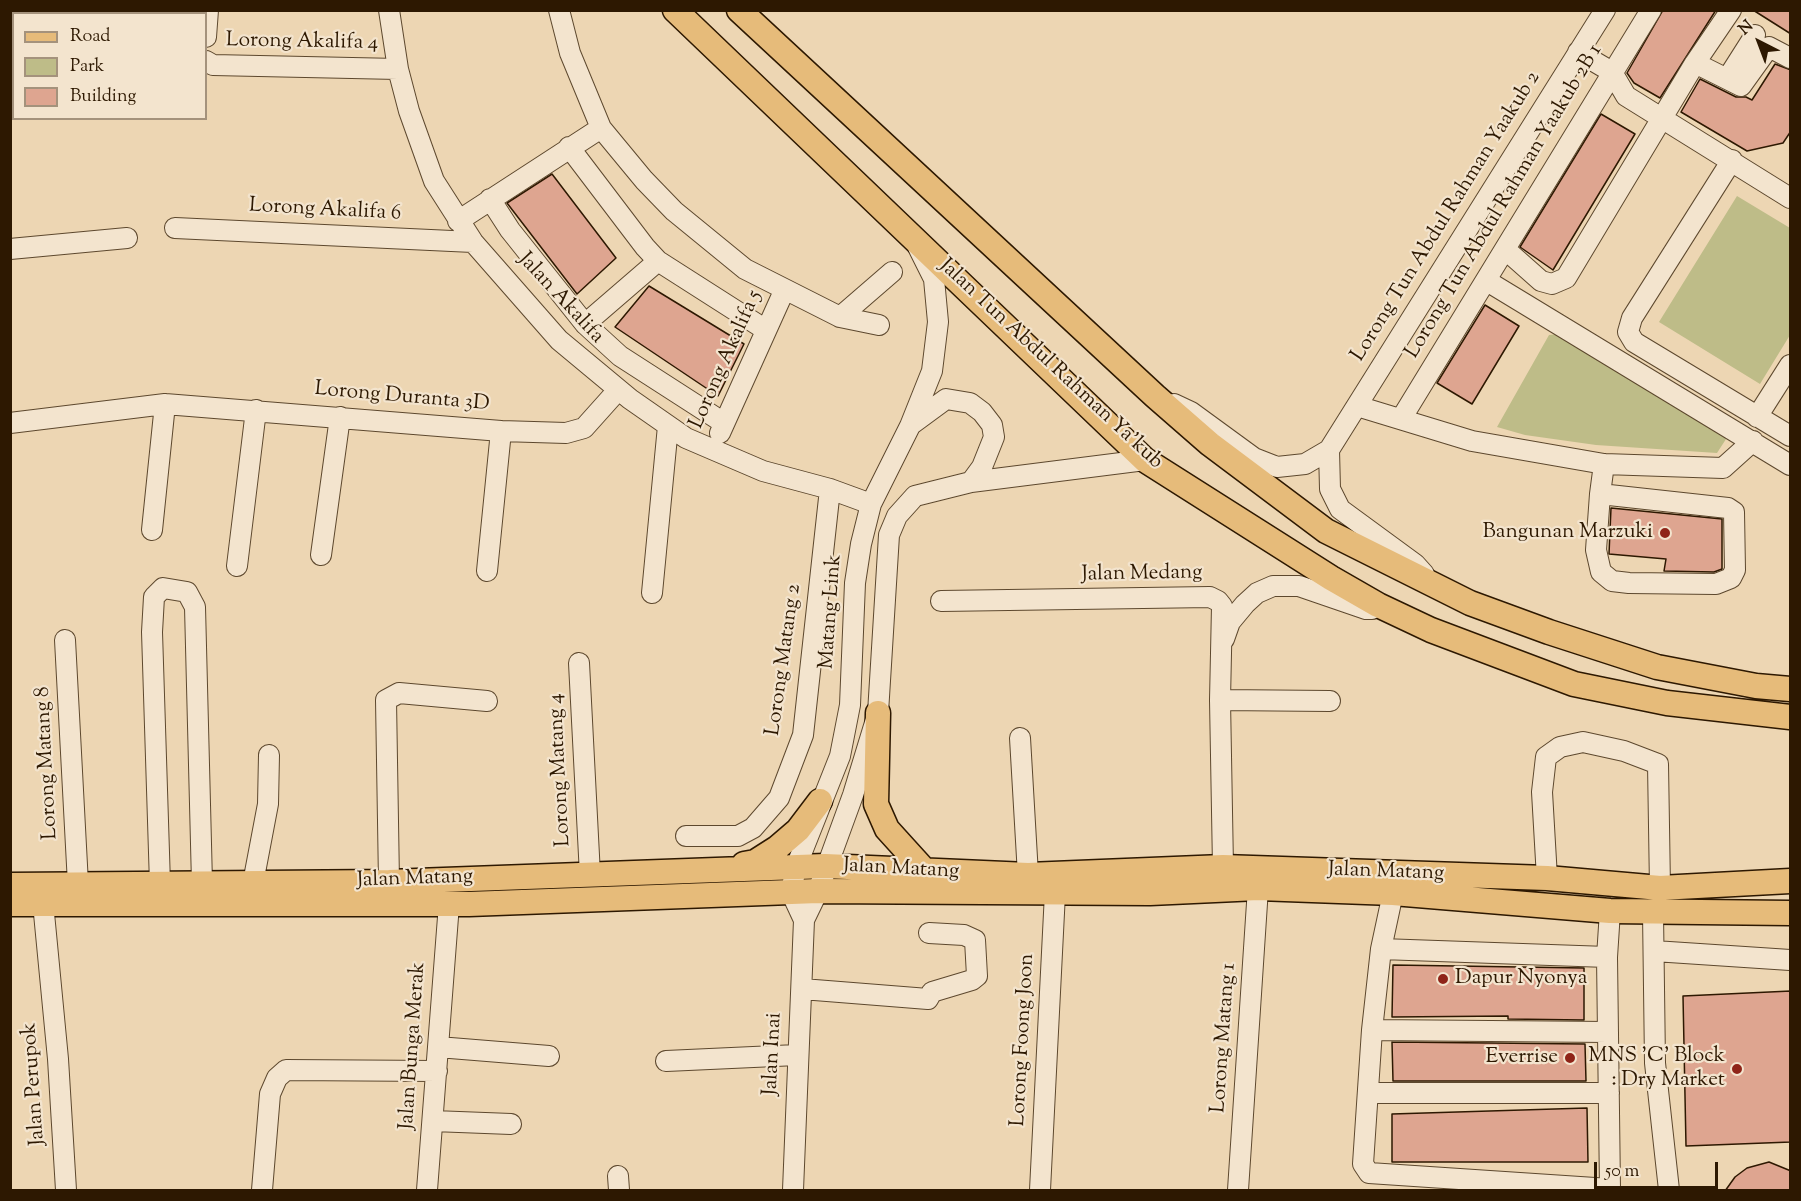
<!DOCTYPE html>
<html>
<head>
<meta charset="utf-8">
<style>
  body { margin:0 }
  #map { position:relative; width:1801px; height:1201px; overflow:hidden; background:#edd6b3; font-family:"Sorts Mill Goudy",serif }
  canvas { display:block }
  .frame { position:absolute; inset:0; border:12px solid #2d1801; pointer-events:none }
  .legend { position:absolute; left:12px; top:12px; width:195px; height:108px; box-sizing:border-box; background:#f3e4ce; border:2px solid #a4927c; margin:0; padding:8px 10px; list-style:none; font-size:18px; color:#2d1801 }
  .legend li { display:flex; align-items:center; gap:12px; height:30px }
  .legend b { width:30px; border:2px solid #a4927c }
  .north { position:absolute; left:1729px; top:12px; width:60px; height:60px; -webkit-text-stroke:4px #f3e4ce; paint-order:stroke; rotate:318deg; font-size:16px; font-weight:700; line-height:24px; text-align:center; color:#2d1801 }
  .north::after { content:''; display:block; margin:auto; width:21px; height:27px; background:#2d1801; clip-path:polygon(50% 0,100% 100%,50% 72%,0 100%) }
  .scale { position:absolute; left:1594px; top:1162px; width:124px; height:27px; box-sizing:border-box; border:3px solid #2d1801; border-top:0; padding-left:8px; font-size:18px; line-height:21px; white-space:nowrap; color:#2d1801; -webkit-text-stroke:4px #f3e4ce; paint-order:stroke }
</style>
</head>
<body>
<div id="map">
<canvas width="1801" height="1201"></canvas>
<div class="frame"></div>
<ul class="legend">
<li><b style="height:8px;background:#e6bb7a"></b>Road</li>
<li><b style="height:16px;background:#bebc88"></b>Park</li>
<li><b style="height:16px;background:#dea590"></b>Building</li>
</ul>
<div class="north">N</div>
<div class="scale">50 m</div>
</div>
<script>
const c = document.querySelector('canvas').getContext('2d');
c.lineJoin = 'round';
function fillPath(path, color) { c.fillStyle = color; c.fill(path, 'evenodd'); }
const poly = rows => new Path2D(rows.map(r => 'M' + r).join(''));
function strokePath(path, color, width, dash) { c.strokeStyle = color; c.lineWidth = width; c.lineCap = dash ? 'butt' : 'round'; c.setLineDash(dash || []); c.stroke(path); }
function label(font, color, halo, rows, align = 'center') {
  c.font = font + ' "Sorts Mill Goudy",serif'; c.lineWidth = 4.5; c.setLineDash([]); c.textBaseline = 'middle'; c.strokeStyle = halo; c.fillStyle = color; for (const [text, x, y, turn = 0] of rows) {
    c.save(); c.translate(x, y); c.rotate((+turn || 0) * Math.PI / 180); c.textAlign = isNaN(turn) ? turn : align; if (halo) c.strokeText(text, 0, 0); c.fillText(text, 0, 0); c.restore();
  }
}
fillPath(poly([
  [1737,196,1790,228,1790,335,1760,384,1659,322],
  [1558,334,1728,436,1717,453,1596,445,1525,435,1497,427,1549,335]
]), '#bebc88');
const building = poly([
  [1663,10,1716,10,1660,98,1634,83,1627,73,1663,10],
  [1753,10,1791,10,1791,34,1753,10],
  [1775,64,1791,70,1791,131,1783,143,1747,151,1681,112,1700,79,1736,97,1746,97,1752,100,1775,64],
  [1601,114,1635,134,1553,270,1520,247,1601,114],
  [552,174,616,258,577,294,507,203,552,174],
  [649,286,744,344,718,396,615,327,649,286],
  [1485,305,1519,326,1472,404,1437,383,1485,305],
  [1611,508,1722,519,1722,569,1714,572,1664,571,1666,559,1609,554,1611,508],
  [1393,965,1584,968,1584,1020,1508,1019,1508,1016,1392,1017,1393,965],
  [1791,991,1791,1142,1686,1146,1683,996,1791,991],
  [1392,1042,1585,1044,1586,1081,1393,1081,1392,1042],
  [1587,1108,1588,1162,1392,1162,1392,1114,1587,1108],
  [1769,1162,1791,1171,1791,1191,1725,1191,1735,1177,1747,1168,1769,1162]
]);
fillPath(building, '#dea590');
strokePath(building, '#2d1801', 1.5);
const minor = poly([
  [389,10,398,69,409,111,434,181,473,242,559,340,630,399,686,438,763,471,830,489,871,504],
  [559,10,570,53,601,128,644,180,674,211,745,269,840,317,879,325],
  [206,37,208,10],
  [1578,52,1612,72,1626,96,1790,198],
  [206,61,213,65,398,69],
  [1695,63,1741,86,1769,47,1790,58],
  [1727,79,1755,35],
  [10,89,14,89],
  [569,147,645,247,658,261,766,330],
  [1732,160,1632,318,1628,332,1634,342,1790,436],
  [490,199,510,230,585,324,620,356,724,423],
  [458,221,601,128],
  [175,228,473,242],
  [10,249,127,238],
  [1506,250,1541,281,1552,284,1566,278,1695,63,1731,10],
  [1487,281,1790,465],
  [840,317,892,272],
  [585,324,658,261],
  [1174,404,1191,412,1254,458,1277,467,1305,464,1329,450,1605,10],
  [1357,406,1472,441,1604,464,1723,468,1753,441],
  [1757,417,1790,365],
  [1401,419,1651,10],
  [10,423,165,404,501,431,566,433,584,428,618,390],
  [912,424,946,399,970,403,982,412,992,425,994,437,982,467,971,482],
  [720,433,784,291],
  [1329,450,1330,489,1340,509,1415,564,1424,574],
  [1600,494,1728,508,1734,512,1735,570,1731,578,1716,584,1629,583,1612,581,1601,572,1596,550,1600,494,1604,464],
  [152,530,165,404],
  [321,555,340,417],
  [237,566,256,410],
  [487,571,501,431],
  [652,593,668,426],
  [941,601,1210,597,1218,601,1222,606,1220,700,1223,867],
  [1224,639,1230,622,1245,604,1257,593,1273,586,1299,586,1366,609,1372,609,1378,605],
  [65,640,78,884],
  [579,663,590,875],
  [1220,700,1330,701],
  [1020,738,1028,875],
  [686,836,738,836,753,828,779,798,803,735,830,489],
  [1547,878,1542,792,1546,757,1560,747,1583,742,1624,751,1658,764,1660,888],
  [389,882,386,700,399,693,487,701],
  [253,883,268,804,269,755],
  [160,884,152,632,154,597,163,588,187,592,195,607,202,883],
  [1393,893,1381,949,1372,1030,1363,1164,1369,1173,1610,1189,1607,957,1610,911],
  [43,903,58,1059,66,1190],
  [1653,913,1655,1063,1669,1190],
  [804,920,791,892,796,867,840,756,850,705,855,583,861,544,871,504,910,426,932,371,938,322,934,279,918,247],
  [1381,949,1607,957],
  [1654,951,1790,960],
  [802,989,928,999,932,992,972,980,977,976,975,940,964,935,929,933],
  [1372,1030,1608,1032],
  [438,1047,549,1056],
  [666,1061,797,1055],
  [1370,1093,1609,1093],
  [433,1121,511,1124],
  [618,1176,619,1190],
  [262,1190,270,1094,277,1078,286,1070,437,1071],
  [427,1190,449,904],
  [793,1190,804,920,818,891,853,795,878,713,889,535,897,516,915,496,971,482,1145,460],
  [1040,1190,1055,893],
  [1238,1190,1258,888]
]);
const major = poly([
  [675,10,1145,460,1331,578,1378,605,1431,630,1574,684,1667,703,1790,717],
  [739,10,1155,396,1210,444,1326,531,1470,603,1549,632,1657,667,1756,686,1790,689],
  [878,713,876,804,887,829,926,872],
  [744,864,755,862,777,848,798,830,820,801],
  [10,885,389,882,825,866,1028,875,1223,867,1547,878,1660,888,1790,881],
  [10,904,469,904,818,891,1150,893,1258,888,1393,893,1610,911,1790,913]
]);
strokePath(minor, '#5d482e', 22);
strokePath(major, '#2d1801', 27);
strokePath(minor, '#f3e4ce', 20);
strokePath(major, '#e6bb7a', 24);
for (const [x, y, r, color] of [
  [1665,533,6,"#8f2418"],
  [1443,979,6,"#8f2418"],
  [1570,1058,6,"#8f2418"],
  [1737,1069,6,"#8f2418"]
]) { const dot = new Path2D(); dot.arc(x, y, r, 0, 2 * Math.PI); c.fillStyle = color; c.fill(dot); strokePath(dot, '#f3e4ce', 2); }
label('21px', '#2d1801', '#f3e4ce', [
  ["Lorong Akalifa 4",302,43,1],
  ["Lorong Tun Abdul Rahman Yaakub 2B 1",1505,202,-59],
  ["Lorong Akalifa 6",325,211,3],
  ["Lorong Tun Abdul Rahman Yaakub 2",1447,217,-58],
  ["Jalan Akalifa",560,299,47],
  ["Lorong Akalifa 5",727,360,-66],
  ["Jalan Tun Abdul Rahman Ya'kub",1050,365,43],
  ["Lorong Duranta 3D",402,398,5],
  ["Jalan Medang",1142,575,-1],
  ["Matang Link",832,612,-86],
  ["Lorong Matang 2",785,660,-82],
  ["Lorong Matang 8",48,763,-93],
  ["Lorong Matang 4",561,770,-93],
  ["Jalan Matang",901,870,3],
  ["Jalan Matang",1386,873,2],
  ["Jalan Matang",415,880,-2],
  ["Lorong Matang 1",1225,1038,-86],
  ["Lorong Foong Joon",1024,1040,-87],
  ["Jalan Bunga Merak",414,1046,-86],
  ["Jalan Inai",774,1054,-87],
  ["Jalan Perupok",35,1084,-94]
]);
label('21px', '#2d1801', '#f3e4ce', [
  ["Bangunan Marzuki",1653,533],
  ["Dapur Nyonya",1455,979,"left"],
  ["MNS 'C' Block",1725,1057],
  [": Dry Market",1725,1081],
  ["Everrise",1558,1058]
], 'right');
</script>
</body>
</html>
